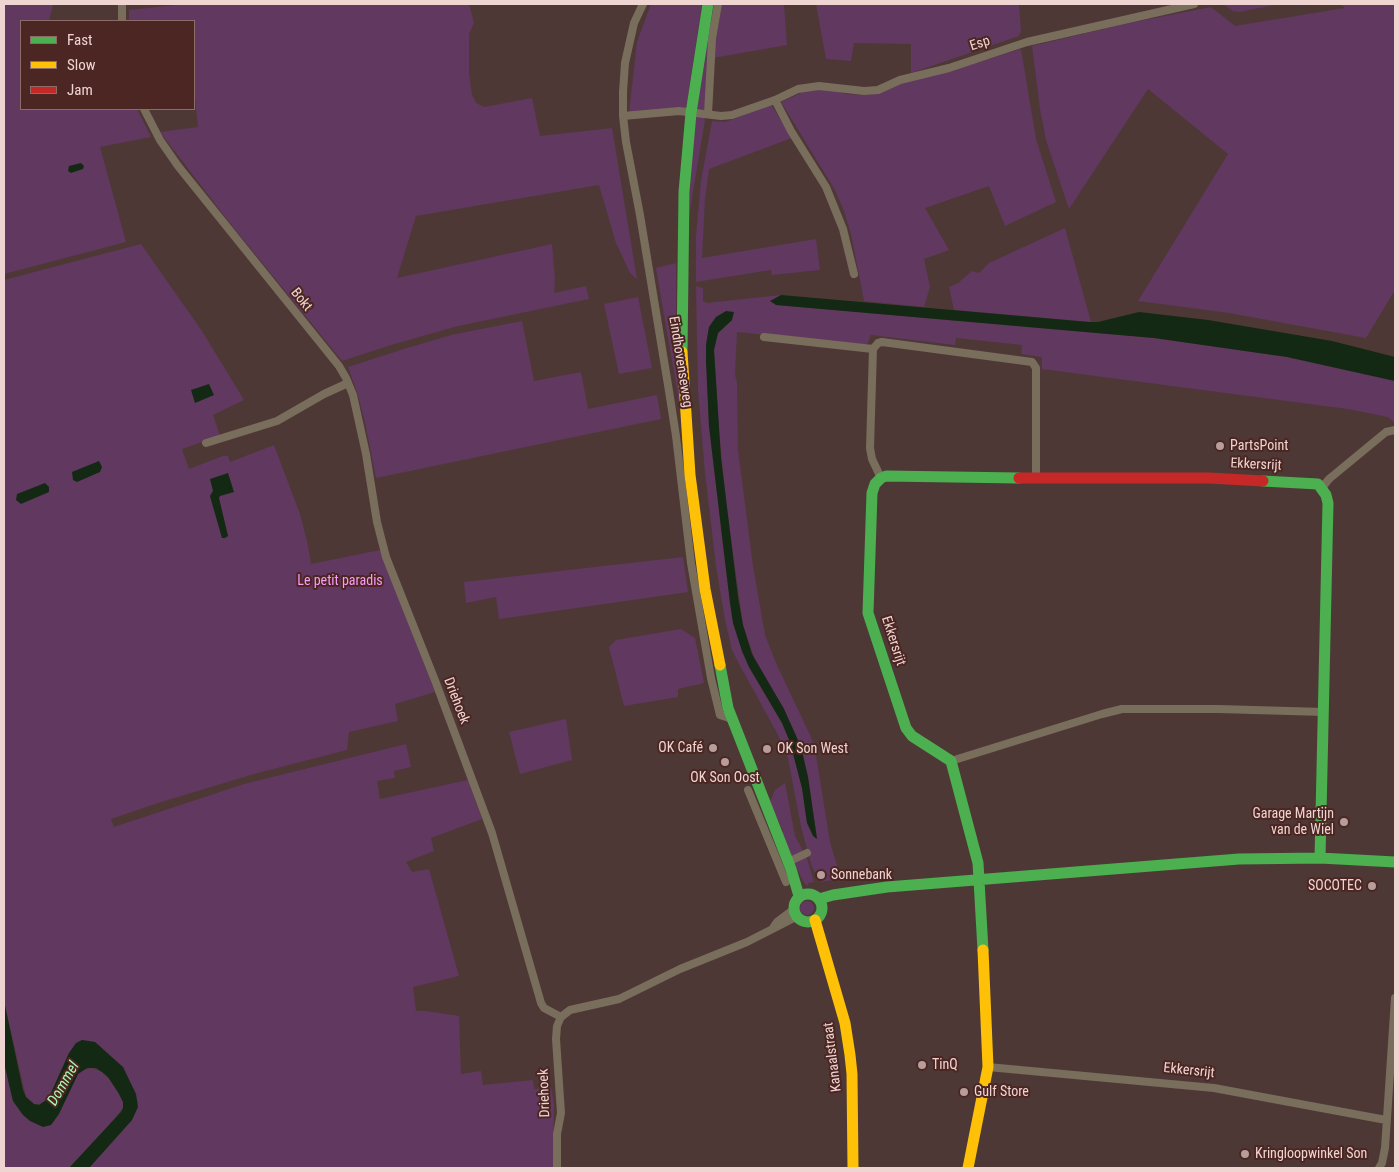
<!DOCTYPE html>
<html>
<head>
<meta charset="utf-8">
<style>
  body { margin:0 }
  #map { position:relative; width:1399px; height:1172px; overflow:hidden; background:#4d3836; font-family:"Roboto Condensed",sans-serif }
  canvas { display:block }
  .frame { position:absolute; inset:0; border:5px solid #efd5d2; pointer-events:none }
  .legend { position:absolute; left:20px; top:20px; width:175px; height:90px; box-sizing:border-box; background:#4c2622; border:1px solid #8d6c68; margin:0; padding:6px 9px; list-style:none; font-size:15px; color:#efd5d2 }
  .legend li { display:flex; align-items:center; gap:10px; height:25px }
  .legend b { width:25px; border:1px solid #8d6c68 }
</style>
</head>
<body>
<div id="map">
<canvas width="1399" height="1172"></canvas>
<div class="frame"></div>
<ul class="legend">
<li><b style="height:6px;background:#4caf50"></b>Fast</li>
<li><b style="height:6px;background:#ffc107"></b>Slow</li>
<li><b style="height:6px;background:#c62828"></b>Jam</li>
</ul>
</div>
<script>
const c = document.querySelector('canvas').getContext('2d');
c.lineJoin = 'round';
function fillPath(path, color) { c.fillStyle = color; c.fill(path, 'evenodd'); }
const poly = rows => new Path2D(rows.map(r => 'M' + r).join(''));
function strokePath(path, color, width, dash) { c.strokeStyle = color; c.lineWidth = width; c.lineCap = dash ? 'butt' : 'round'; c.setLineDash(dash || []); c.stroke(path); }
function label(font, color, halo, rows, align = 'center') {
  c.font = font + ' "Roboto Condensed",sans-serif'; c.lineWidth = 4; c.setLineDash([]); c.textBaseline = 'middle'; c.strokeStyle = halo; c.fillStyle = color; for (const [text, x, y, turn = 0] of rows) {
    c.save(); c.translate(x, y); c.rotate((+turn || 0) * Math.PI / 180); c.textAlign = isNaN(turn) ? turn : align; if (halo) c.strokeText(text, 0, 0); c.fillText(text, 0, 0); c.restore();
  }
}
fillPath(poly([
  [4,4,119,4,53,5,49,21,21,21,21,109,137,109,151,137,100,147,126,242,4,274],
  [176,4,469,4,474,23,469,34,469,73,472,95,476,103,484,107,532,98,540,136,612,128,637,279,630,273,616,243,599,185,416,216,397,278,552,244,555,279,554,293,586,286,589,299,458,326,391,345,342,361,229,222,160,132,198,127,194,88,194,21,129,21,129,10,176,5],
  [651,4,702,4,686,109,629,113,637,42],
  [712,4,713,4,707,57,705,108,703,110,695,110],
  [722,4,784,4,787,45,713,58],
  [816,4,1019,4,1021,31,1019,36,911,73,911,44,854,43,851,61,826,59],
  [1223,4,1280,4,1239,12,1233,11],
  [1340,4,1395,4,1395,290,1366,338,1229,313,1138,301,1228,154,1148,89,1069,209,1046,140,1040,109,1032,46,1129,23,1211,7,1235,26,1345,8],
  [1021,49,1036,139,1056,202,1005,226,989,186,925,208,949,250,924,259,930,287,924,307,864,301,851,234,844,211,835,190,781,102,803,92,814,89,835,91,846,94,863,95,879,93,906,81,972,64],
  [766,106,772,106,792,138,709,169,705,199,702,258,816,239,820,270,772,275,771,270,696,282,696,236,701,181,712,121,725,122,734,119],
  [694,115,704,117,705,120,689,216],
  [1065,228,1091,322,954,310,949,287,958,283,972,271,979,273,989,263],
  [141,244,202,331,244,400,213,415,220,436,182,449,189,469,223,456,228,456,230,462,274,445,300,514,308,546,311,564,380,550,435,692,395,704,398,721,349,732,347,750,254,774,158,803,111,819,114,827,244,784,406,744,411,767,394,771,395,778,377,781,380,799,468,780,482,819,431,838,434,851,406,862,412,872,429,869,459,976,413,987,416,1011,426,1011,459,1016,461,1074,481,1071,483,1085,533,1080,534,1089,551,1088,554,1105,553,1168,89,1168,132,1120,138,1102,123,1067,109,1056,99,1045,89,1041,82,1040,69,1053,51,1093,42,1104,34,1104,26,1097,4,1001,4,280],
  [213,491,220,496,218,498,228,536,222,537,210,496],
  [676,263,676,320,680,407,656,268],
  [696,286,703,288,703,301,707,303,781,295,771,302,777,305,1154,338,1287,357,1395,381,1395,423,1388,417,1348,409,1042,369,1042,357,1021,354,1022,345,956,338,955,345,871,335,867,345,737,332,735,375,737,383,738,450,753,566,765,635,776,663,810,735,815,749,830,842,841,879,821,882,812,867,801,827,788,758,777,733,738,662,732,650,725,620,716,566,705,473,698,390],
  [716,317,732,320,718,333,714,350,719,431,727,510,743,625,756,663,784,709,801,747,808,777,817,838,807,823,802,788,790,742,782,723,749,667,742,651,733,623,725,563,709,426,706,345,709,327],
  [638,297,652,368,619,374,604,304],
  [522,321,534,381,581,372,588,409,657,395,661,419,376,478,365,422,357,392,348,367,407,348,451,335],
  [683,557,688,592,499,619,496,597,466,603,464,582],
  [681,629,695,638,704,683,678,689,678,697,624,706,609,647,616,640],
  [566,719,572,760,520,774,509,732],
  [785,783,795,836,807,858,814,882,808,883,808,886,805,884,800,875,781,833,783,831,778,820,769,804,775,790],
  '800 908a7 7 0 1 1 14 0a7 7 0 1 1-14 0Z',
  [4,1063,13,1101,23,1115,54,1121,78,1074,80,1071,92,1068,102,1072,114,1084,123,1102,123,1108,110,1124,69,1168,4,1168]
]), '#61385f');
fillPath(poly([
  [81,163,84,166,83,169,71,173,68,171,69,166],
  [781,295,1089,322,1098,322,1139,312,1208,320,1332,341,1395,357,1395,381,1287,357,1154,338,776,305,770,301],
  [726,311,734,312,732,320,718,333,714,350,721,458,738,597,743,625,752,654,784,709,801,747,808,777,817,839,813,836,807,823,802,788,790,742,782,723,749,667,742,651,733,623,730,603,709,426,706,362,706,345,709,327,716,317],
  [209,384,214,395,195,403,191,390],
  [99,461,102,467,100,472,77,482,73,480,72,472],
  [228,473,234,492,220,496,219,498,228,536,225,538,222,538,210,496,213,491,210,479],
  [45,483,49,487,49,492,21,504,16,500,17,494],
  [4,1001,23,1090,26,1097,34,1104,39,1105,46,1100,51,1093,69,1053,76,1043,82,1040,95,1042,123,1067,136,1094,138,1107,132,1120,89,1168,69,1168,121,1112,123,1108,123,1102,119,1094,108,1077,102,1072,96,1068,87,1068,78,1074,59,1114,51,1125,43,1127,30,1121,23,1115,13,1101,4,1063]
]), '#132914');
strokePath(poly([
  [122,4,122,21],
  [643,4,634,23,625,63,623,92,623,116,626,142,640,215,669,391,676,436,691,563,711,678,720,715,732,719],
  [775,100,791,131,826,187,843,229,854,274],
  [144,109,160,140,178,166,339,366,346,378,353,395,366,454,377,522,386,557,436,683,492,833,541,1003,544,1008,561,1017],
  [708,114,712,39,718,4],
  [623,116,679,111,721,116,732,115,775,100,798,89,819,86,864,91,878,90,900,80,949,68,1027,42,1194,4],
  [764,337,873,349],
  [206,443,277,421,324,394,348,383],
  [881,478,872,459,870,448,873,349,878,343,882,342,1032,362,1036,368,1036,478],
  [1322,488,1329,479,1386,432,1395,430],
  [951,761,1102,714,1122,709,1218,709,1324,712],
  [748,790,786,882],
  [788,862,807,853],
  [773,928,777,922,793,910],
  [988,1067,1214,1088,1386,1120],
  [557,1168,557,1134,561,1113,556,1039,557,1026,561,1017,570,1010,619,999,680,969,747,942,796,917],
  [1379,1168,1382,1163,1385,1148,1395,998]
]), '#796d5c', 8);
strokePath(poly([
  [682,352,684,192,691,113,708,4],
  [1263,481,1318,484,1326,495,1328,503,1320,858],
  [720,665,728,708,791,869,799,896],
  '794 908a14 14 0 1 1 28 0a14 14 0 1 1-28 0Z',
  [819,899,833,895,887,887,1239,859,1320,858,1395,862],
  [983,950,978,863,951,761,912,736,906,728,868,613,872,493,875,484,881,478,886,476,1019,478]
]), '#4caf50', 11);
strokePath(poly([
  [682,352,690,475,705,589,720,665],
  [815,920,845,1023,850,1055,852,1074,853,1168],
  [968,1168,988,1067,983,950]
]), '#ffc107', 11);
strokePath(poly([
  [1019,478,1209,478,1263,481]
]), '#c62828', 11);
for (const [x, y, r, color] of [
  [1220,446,5,"#b69e9b"],
  [713,748,5,"#b69e9b"],
  [767,749,5,"#b69e9b"],
  [725,762,5,"#b69e9b"],
  [1344,822,5,"#b69e9b"],
  [821,875,5,"#b69e9b"],
  [1372,886,5,"#b69e9b"],
  [922,1065,5,"#b69e9b"],
  [964,1092,5,"#b69e9b"],
  [1245,1154,5,"#b69e9b"]
]) { const dot = new Path2D(); dot.arc(x, y, r, 0, 2 * Math.PI); c.fillStyle = color; c.fill(dot); strokePath(dot, '#4c2622', 2); }
label('14px', '#efd5d2', '#4c2622', [
  ["Esp",980,44,-18],
  ["Bokt",301,300,51],
  ["Eindhovenseweg",680,362,81],
  ["Ekkersrijt",1256,465,3],
  ["Ekkersrijt",893,641,72],
  ["Driehoek",456,701,69],
  ["Kanaalstraat",833,1057,-97],
  ["Ekkersrijt",1189,1071,6],
  ["Driehoek",545,1093,-92]
]);
label('14px', '#efd5d2', '#4c2622', [
  ["PartsPoint",1230,446],
  ["OK Café",703,748,"right"],
  ["OK Son West",777,749],
  ["OK Son Oost",725,778,"center"],
  ["Garage Martijn",1334,814,"right"],
  ["van de Wiel",1334,830,"right"],
  ["Sonnebank",831,875],
  ["SOCOTEC",1362,886,"right"],
  ["TinQ",932,1065],
  ["Gulf Store",974,1092],
  ["Kringloopwinkel Son",1255,1154]
], 'left');
label('14px', '#fa9bfa', '#4c2622', [
  ["Le petit paradis",340,581]
]);
label('italic 15px', '#a8fcb0', '#4c2622', [
  ["Dommel",64,1084,-60]
]);
</script>
</body>
</html>
